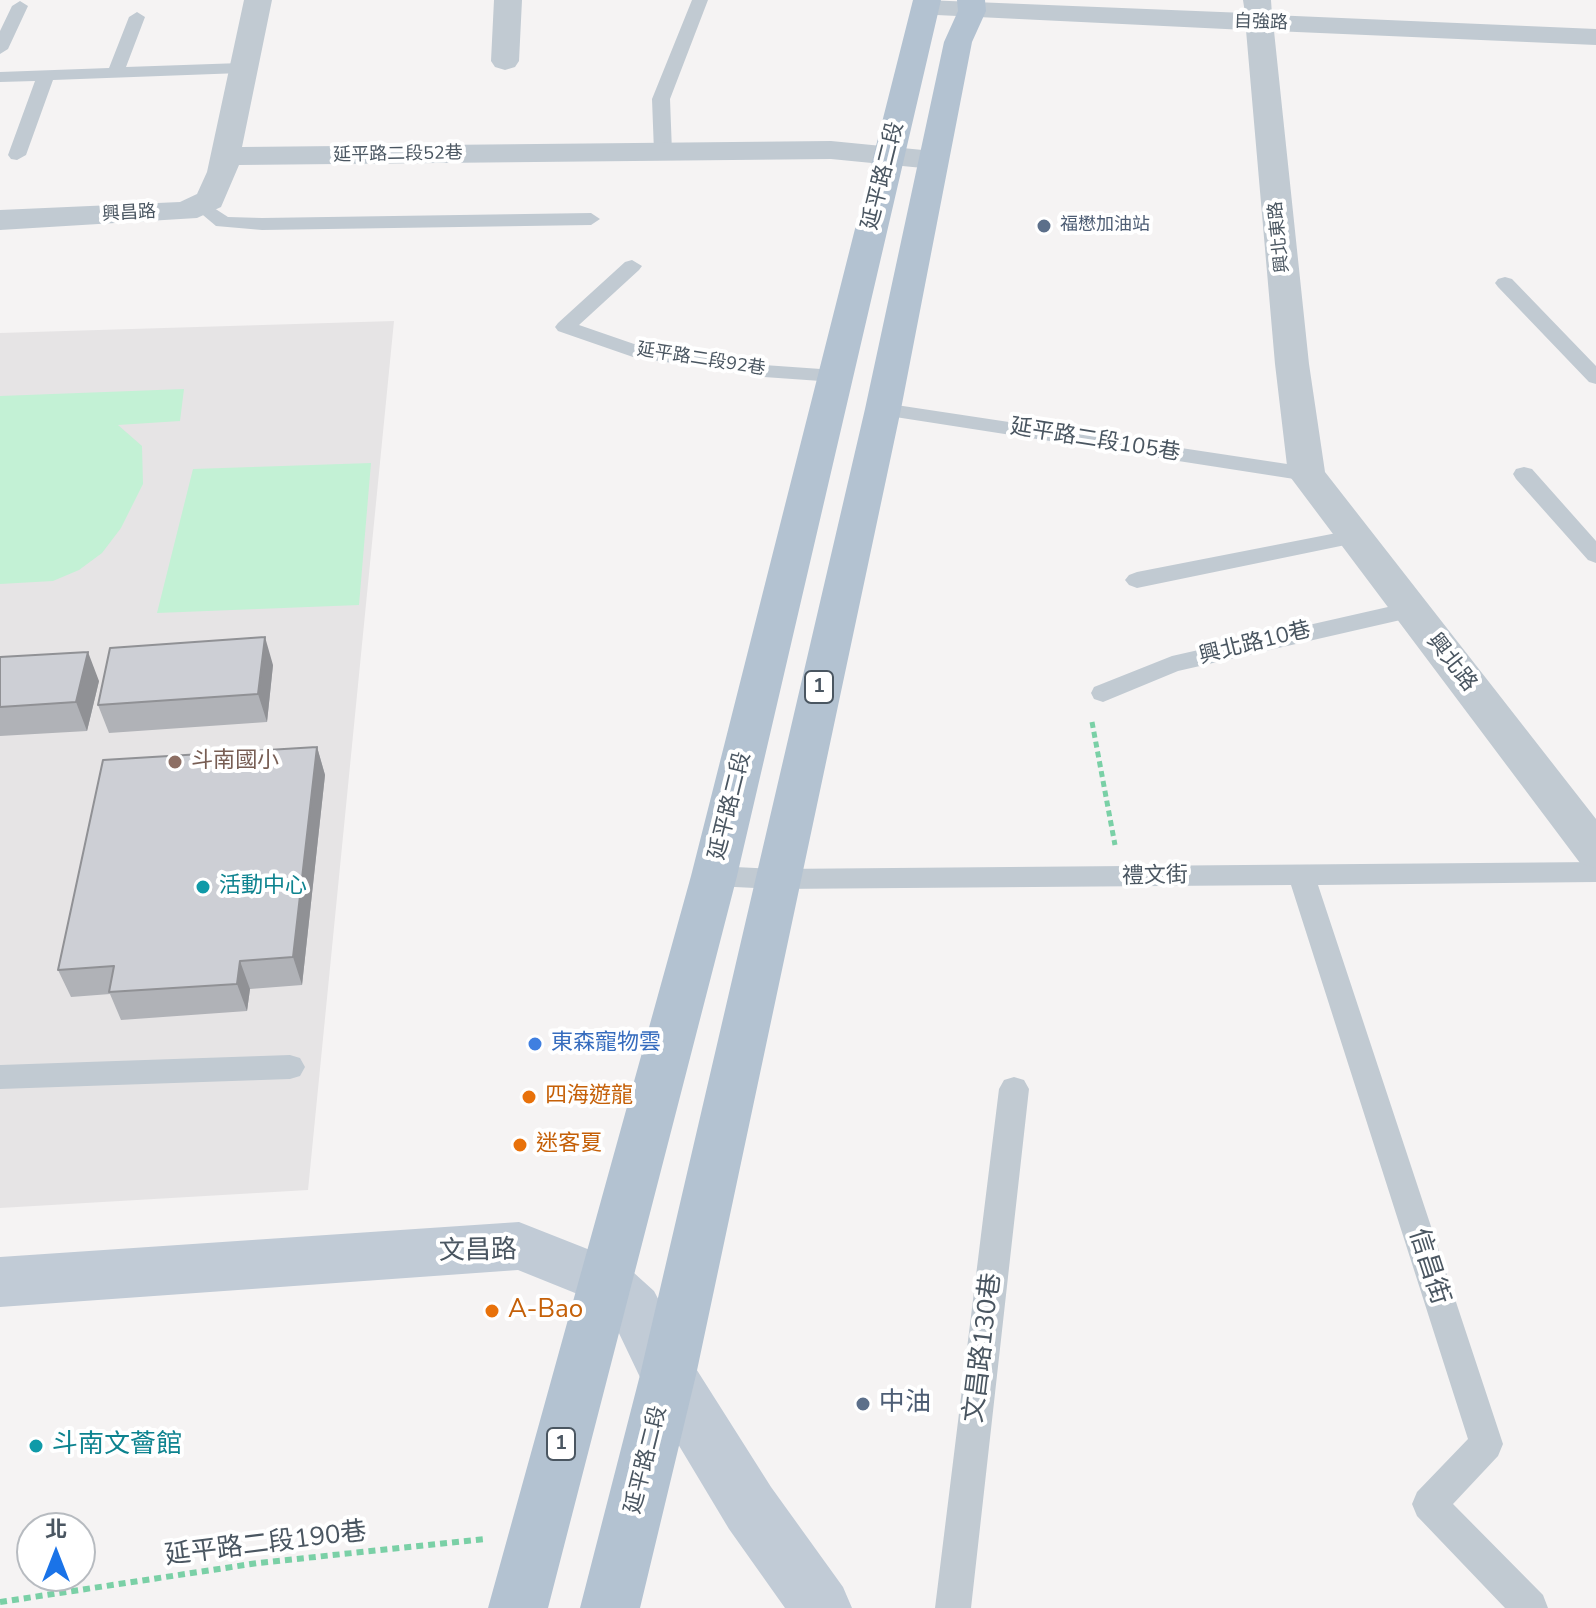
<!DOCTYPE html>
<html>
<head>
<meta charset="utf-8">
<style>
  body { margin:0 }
  #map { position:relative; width:1596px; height:1608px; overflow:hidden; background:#f5f3f3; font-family:"Nunito Sans","Noto Sans TC",sans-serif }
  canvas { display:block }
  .north { position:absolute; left:16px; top:1512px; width:80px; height:80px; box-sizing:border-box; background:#fff; border:2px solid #b7bbc0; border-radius:50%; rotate:0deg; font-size:22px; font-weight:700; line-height:32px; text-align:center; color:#4a5661 }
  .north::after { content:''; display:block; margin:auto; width:28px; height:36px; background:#1a73e8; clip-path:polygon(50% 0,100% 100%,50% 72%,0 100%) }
</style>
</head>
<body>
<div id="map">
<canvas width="1596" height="1608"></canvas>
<div class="north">北</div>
</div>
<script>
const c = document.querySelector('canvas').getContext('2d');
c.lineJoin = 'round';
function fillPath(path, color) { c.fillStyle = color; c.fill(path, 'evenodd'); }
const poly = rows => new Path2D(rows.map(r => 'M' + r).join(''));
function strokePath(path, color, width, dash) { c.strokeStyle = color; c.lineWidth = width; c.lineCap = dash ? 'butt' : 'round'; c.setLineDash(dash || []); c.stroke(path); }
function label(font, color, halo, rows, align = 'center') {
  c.font = font + ' "Nunito Sans","Noto Sans TC",sans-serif'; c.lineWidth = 8; c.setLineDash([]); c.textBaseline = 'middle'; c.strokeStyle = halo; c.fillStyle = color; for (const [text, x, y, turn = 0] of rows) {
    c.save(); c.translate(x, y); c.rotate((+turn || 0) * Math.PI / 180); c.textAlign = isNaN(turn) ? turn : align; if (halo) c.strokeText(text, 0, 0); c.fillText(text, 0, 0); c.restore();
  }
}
fillPath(poly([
  [394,321,308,1190,0,1208,0,333]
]), '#e6e4e5');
fillPath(poly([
  [184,389,180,421,118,425,142,446,143,484,121,528,102,553,79,570,53,581,0,584,0,396],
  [371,463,359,605,157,613,193,469]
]), '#c3f1d5');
strokePath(poly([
  [1092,722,1115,845]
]), '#7ad0a6', 5, [6, 4]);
strokePath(poly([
  [0,1602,258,1563,485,1539]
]), '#7ad0a6', 6, [7, 5]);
fillPath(poly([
  [692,0,708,0,670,99,672,152,663,157,654,152,652,99,692,0],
  [20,1,28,6,8,49,0,54,0,31,12,6,20,1],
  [137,12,145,17,126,67,241,63,249,68,241,73,53,80,26,155,17,160,11,159,8,155,35,81,0,82,0,72,109,68,129,17,137,12],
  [200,199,228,217,262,218,591,213,600,219,591,225,262,230,216,226,191,205,200,199],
  [632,260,642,266,639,270,579,325,637,345,764,365,835,370,845,376,835,382,764,377,633,357,558,331,555,327,558,323,625,262,632,260],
  [1505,277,1512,279,1596,366,1596,384,1589,382,1498,287,1495,283,1498,279,1505,277],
  [883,403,1307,467,1315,469,1318,474,1315,479,1307,481,876,414,872,409,883,403],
  [1524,467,1532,469,1596,541,1596,563,1588,560,1516,479,1513,474,1516,469,1524,467],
  [1352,530,1360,532,1363,537,1360,542,1137,588,1129,585,1125,580,1129,575,1137,572,1352,530],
  [1410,602,1418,604,1422,610,1418,616,1178,671,1103,702,1094,699,1091,693,1094,687,1172,656,1410,602],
  [1596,862,1596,882,1318,885,1503,1444,1498,1456,1453,1504,1543,1595,1548,1608,1505,1608,1417,1516,1412,1504,1417,1492,1468,1439,1291,885,776,889,714,886,704,883,701,876,704,869,714,866,776,869,1596,862],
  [290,1055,300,1058,305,1067,300,1076,290,1079,0,1089,0,1065,290,1055],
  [1014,1077,1024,1080,1029,1089,971,1608,935,1608,999,1089,1004,1080,1014,1077]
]), '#c1cad2');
fillPath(poly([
  [244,0,272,0,242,147,831,141,933,151,944,154,948,160,944,166,933,169,831,159,239,165,221,207,197,218,0,230,0,210,180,202,197,194,207,172,244,0],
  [494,0,522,0,519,61,515,67,505,70,495,67,491,61,494,0],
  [925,0,1245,13,1243,0,1271,0,1272,15,1596,29,1596,45,1274,31,1309,364,1325,472,1596,819,1596,868,1580,863,1288,474,1275,364,1246,30,916,14,912,8,916,2,925,0]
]), '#c1cad2');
fillPath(poly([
  [519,1222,623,1263,654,1291,688,1356,771,1487,843,1587,852,1608,785,1608,729,1529,648,1394,616,1327,585,1297,518,1270,0,1307,0,1257,519,1222]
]), '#c1cbd6');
fillPath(poly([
  [913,0,941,0,737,876,548,1608,488,1608,691,876,913,0],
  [957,0,985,0,986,11,972,42,901,409,696,1375,640,1608,580,1608,640,1375,865,409,944,42,958,11,957,0]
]), '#b3c2d1');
fillPath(poly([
  [0,657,99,681,87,731,0,736],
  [273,665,267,722,109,733,98,705],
  [317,747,325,775,302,985,250,989,247,1011,121,1020,110,994,71,997,58,970]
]), '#b0b2b7');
fillPath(poly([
  [265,637,273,665,267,722,258,694],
  [88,652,99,681,87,731,76,702],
  [317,747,325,775,302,985,293,957],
  [240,961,250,989,247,1011,237,984]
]), '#909195');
const building = poly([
  [265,637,258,694,98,705,110,648,265,637],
  [88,652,76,702,0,707,0,657,88,652],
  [317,747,293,957,240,961,237,984,109,992,114,966,58,970,103,760,317,747]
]);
fillPath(building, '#cdcfd5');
strokePath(building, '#909195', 2);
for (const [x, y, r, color] of [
  [1044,226,8,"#5c6f8a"],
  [175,762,8,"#8d6e63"],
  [203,887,8,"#0f9aa8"],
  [535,1044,8,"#3f7fe0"],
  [529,1097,8,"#e8710a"],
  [520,1145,8,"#e8710a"],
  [492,1311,8,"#e8710a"],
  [863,1404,8,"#5c6f8a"],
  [36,1446,8,"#0f9aa8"]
]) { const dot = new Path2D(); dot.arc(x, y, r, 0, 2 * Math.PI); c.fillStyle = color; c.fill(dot); strokePath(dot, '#fff', 3); }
label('18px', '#4a5661', '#fff', [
  ["自強路",1261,23,2],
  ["延平路二段52巷",398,155,-1],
  ["興昌路",129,214,-3],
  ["興北東路",1280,237,-96],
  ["延平路二段92巷",701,360,9]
]);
label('18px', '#4e5e75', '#fff', [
  ["福懋加油站",1060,226]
], 'left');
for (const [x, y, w] of [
  [819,687,28],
  [561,1444,28]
]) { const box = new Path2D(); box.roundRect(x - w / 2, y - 16, w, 32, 6); c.fillStyle = '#fff'; c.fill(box); strokePath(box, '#4a5661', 2); }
label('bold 20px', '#4a5661', null, [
  ["1",819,687],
  ["1",561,1444]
]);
label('22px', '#4a5661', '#fff', [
  ["延平路二段",884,176,-76],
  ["延平路二段105巷",1095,441,9],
  ["興北路10巷",1255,644,-14],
  ["興北路",1451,663,52],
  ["延平路二段",731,806,-76],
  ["禮文街",1155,877,-1],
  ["延平路二段",647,1460,-76]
]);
label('22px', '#785e54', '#fff', [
  ["斗南國小",191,762]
], 'left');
label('22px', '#0d838f', '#fff', [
  ["活動中心",219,887]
], 'left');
label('22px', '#366cbe', '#fff', [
  ["東森寵物雲",551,1044]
], 'left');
label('22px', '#c56008', '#fff', [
  ["四海遊龍",545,1097],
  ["迷客夏",536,1145]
], 'left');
label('26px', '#4a5661', '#fff', [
  ["文昌路",478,1252,-1],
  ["信昌街",1428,1267,72],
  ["文昌路130巷",984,1348,-83],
  ["延平路二段190巷",266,1545,-7]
]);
label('26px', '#c56008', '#fff', [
  ["A-Bao",508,1311]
], 'left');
label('26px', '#4e5e75', '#fff', [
  ["中油",879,1404]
], 'left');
label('26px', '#0d838f', '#fff', [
  ["斗南文薈館",52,1446]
], 'left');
</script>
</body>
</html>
